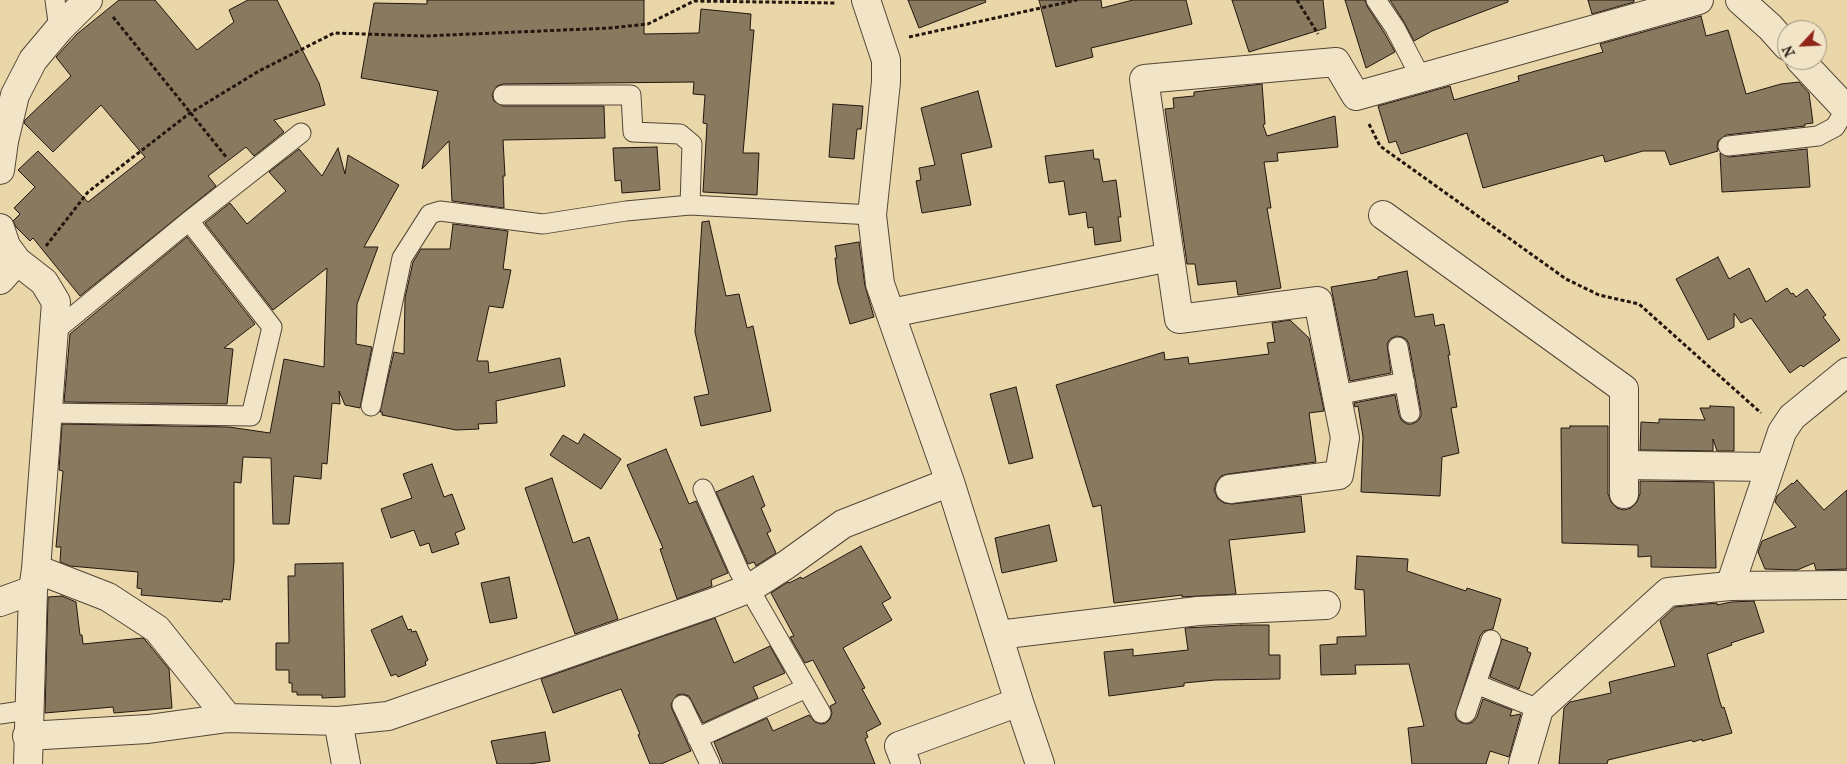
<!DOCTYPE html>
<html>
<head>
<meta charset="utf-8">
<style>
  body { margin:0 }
  #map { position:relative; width:1847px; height:764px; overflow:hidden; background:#e9d6a9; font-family:"IM FELL French Canon",serif }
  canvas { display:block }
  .north { position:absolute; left:1777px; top:20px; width:50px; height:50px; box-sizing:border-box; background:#f1e4c7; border:1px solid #9e927d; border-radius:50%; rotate:245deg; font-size:14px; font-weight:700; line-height:20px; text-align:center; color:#22160f }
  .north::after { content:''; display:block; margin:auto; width:18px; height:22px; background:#8f2418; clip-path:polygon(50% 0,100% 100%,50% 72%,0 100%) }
</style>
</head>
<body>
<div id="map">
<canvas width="1847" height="764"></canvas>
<div class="north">N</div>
</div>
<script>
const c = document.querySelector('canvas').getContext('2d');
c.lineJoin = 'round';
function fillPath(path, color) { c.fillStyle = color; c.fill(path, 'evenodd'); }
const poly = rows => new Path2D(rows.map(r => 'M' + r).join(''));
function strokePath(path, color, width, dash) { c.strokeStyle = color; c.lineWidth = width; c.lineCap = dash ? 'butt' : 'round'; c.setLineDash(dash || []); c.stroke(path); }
const building = poly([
  [119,0,155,0,197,50,234,22,229,10,248,0,277,0,319,83,325,105,274,120,284,132,254,156,246,147,208,176,216,186,80,296,33,238,30,241,16,227,13,221,20,214,14,208,35,187,18,170,38,151,88,202,145,157,101,105,53,152,24,123,25,120,71,76,56,57,77,34,119,0],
  [427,0,644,0,644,34,699,33,701,9,751,14,750,30,754,30,743,153,759,153,757,195,703,192,707,124,703,123,705,95,693,94,694,82,503,84,497,86,492,95,494,101,503,106,604,106,605,138,503,140,505,176,503,176,504,208,452,201,449,141,422,169,438,91,361,78,374,3,427,4,427,0],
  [908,0,985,0,986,2,919,28,908,0],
  [1039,0,1101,0,1102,8,1133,0,1186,0,1192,24,1091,48,1093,57,1056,67,1039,0],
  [1232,0,1323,0,1326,28,1249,52,1232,0],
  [1345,0,1365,0,1367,6,1385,34,1395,52,1366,68,1345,0],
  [1390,0,1508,0,1508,2,1432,31,1414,41,1404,22,1390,0],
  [1588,0,1634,0,1634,2,1592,14,1588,0],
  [1701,16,1706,36,1728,30,1746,94,1781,84,1799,82,1809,93,1813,123,1805,124,1805,126,1726,135,1718,141,1717,147,1718,151,1670,165,1665,151,1643,151,1605,162,1603,155,1483,188,1467,133,1401,154,1396,141,1389,143,1378,106,1450,86,1454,100,1519,81,1518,76,1603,52,1600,44,1701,16],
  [1262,84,1265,124,1263,125,1267,136,1335,116,1338,147,1277,153,1278,161,1264,162,1271,208,1267,208,1281,288,1238,295,1236,281,1198,285,1195,264,1187,264,1165,109,1174,108,1173,98,1194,96,1194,92,1262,84],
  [978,91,992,147,961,154,971,205,922,213,916,181,921,180,919,168,935,165,921,108,978,91],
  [833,104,863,106,861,129,857,129,854,159,829,157,833,104],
  [657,147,660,190,622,193,621,180,615,181,613,148,657,147],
  [338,148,345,174,348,155,399,185,364,247,378,247,357,304,356,344,372,347,360,408,345,405,339,391,340,404,332,403,327,464,322,463,321,479,294,476,289,524,273,524,271,458,243,457,241,483,234,482,234,562,230,600,223,599,222,602,141,595,142,589,137,588,138,572,70,566,60,562,61,547,56,547,63,471,59,470,62,424,229,427,270,433,284,359,324,367,327,268,273,310,205,223,230,203,247,224,286,191,269,172,299,149,322,176,338,148],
  [1807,149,1810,187,1722,192,1720,153,1729,157,1807,149],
  [1093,150,1094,159,1099,159,1103,182,1116,180,1121,217,1118,217,1121,241,1095,245,1093,227,1088,228,1086,212,1069,215,1064,181,1049,183,1045,156,1093,150],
  [709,221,726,296,739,294,747,328,753,326,771,411,701,426,694,397,709,394,695,332,702,222,709,221],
  [453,224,508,231,503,269,511,270,503,308,489,306,477,361,488,361,489,373,560,358,565,386,496,401,497,423,478,424,479,429,456,430,382,415,382,412,380,412,394,352,404,354,405,298,413,262,421,249,450,249,453,224],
  [187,237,255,324,224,348,233,349,227,404,64,402,70,334,187,237],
  [859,242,865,286,874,317,850,324,838,283,835,258,837,258,835,246,859,242],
  [1718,257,1729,279,1749,268,1766,302,1787,288,1791,294,1793,293,1796,297,1807,289,1826,315,1823,317,1840,340,1803,367,1801,365,1790,373,1751,318,1741,323,1734,313,1734,327,1708,340,1676,279,1718,257],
  [1407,271,1415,317,1433,314,1435,326,1444,324,1450,355,1448,355,1457,407,1451,408,1459,453,1442,457,1440,496,1361,492,1363,437,1358,406,1355,407,1354,403,1395,395,1399,415,1402,421,1407,424,1412,424,1418,421,1421,416,1421,411,1409,345,1407,340,1402,337,1396,336,1390,339,1387,344,1391,373,1350,381,1331,287,1378,279,1378,277,1407,271],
  [1290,320,1309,338,1324,411,1309,413,1316,462,1228,474,1221,476,1216,483,1214,490,1218,499,1224,503,1232,504,1301,496,1305,532,1229,540,1236,594,1182,597,1182,595,1114,603,1101,505,1093,507,1056,385,1164,352,1165,360,1188,357,1189,364,1269,354,1267,343,1275,342,1272,323,1290,320],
  [1016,387,1033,458,1009,464,990,394,1016,387],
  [1710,406,1734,407,1734,451,1717,451,1713,439,1713,451,1640,450,1641,422,1659,423,1659,419,1705,420,1700,408,1710,408,1710,406],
  [1570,426,1608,426,1608,494,1611,502,1617,508,1624,510,1631,508,1637,502,1640,494,1640,481,1714,482,1716,568,1651,567,1651,556,1638,557,1638,545,1562,543,1561,428,1570,428,1570,426],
  [584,434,621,459,601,489,550,455,563,435,578,444,584,434],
  [666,449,689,504,696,501,728,573,711,580,712,586,677,599,660,549,663,548,627,465,666,449],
  [432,464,444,497,452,494,465,529,455,533,459,544,432,553,429,543,420,546,414,530,391,538,381,509,412,498,403,474,432,464],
  [753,476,765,506,761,508,771,531,767,533,776,553,756,566,754,562,748,564,716,492,753,476],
  [552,478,573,543,589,537,618,619,575,634,525,488,552,478],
  [1797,480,1824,510,1847,490,1847,569,1816,570,1814,563,1797,570,1765,569,1758,552,1762,541,1796,527,1775,502,1777,496,1792,483,1793,484,1797,480],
  [1049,525,1057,561,1002,573,995,538,1049,525],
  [861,546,891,598,882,603,892,620,843,648,865,688,862,689,881,724,866,732,868,737,865,739,875,764,723,764,714,742,767,718,773,731,809,715,815,722,821,724,826,723,830,719,832,713,830,706,836,703,813,660,805,663,790,637,794,636,771,593,788,582,789,583,801,577,802,579,861,546],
  [1357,556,1408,559,1407,571,1466,591,1467,588,1501,599,1493,629,1484,631,1480,636,1455,715,1457,720,1462,723,1468,724,1473,722,1477,717,1483,699,1512,710,1510,716,1521,714,1509,757,1490,751,1486,764,1412,764,1408,728,1424,726,1409,664,1355,665,1356,674,1321,675,1320,645,1337,644,1337,637,1366,636,1364,590,1355,589,1357,556],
  [343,563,345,697,322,698,322,695,297,695,297,692,292,692,292,683,289,683,289,670,276,670,276,643,289,643,288,576,295,576,295,564,343,563],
  [509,577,517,618,490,623,481,583,509,577],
  [62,596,76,602,80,635,82,635,83,644,143,638,146,641,169,669,172,708,114,713,113,707,45,713,48,597,62,596],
  [1754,601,1764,632,1731,643,1732,645,1707,654,1720,702,1722,708,1724,707,1732,733,1702,741,1702,739,1693,742,1692,740,1608,760,1607,764,1559,764,1564,708,1570,702,1611,693,1609,682,1675,666,1660,621,1675,607,1717,603,1717,605,1731,602,1754,601],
  [402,616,408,630,411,629,412,632,416,631,428,660,425,662,426,665,398,677,396,674,391,676,371,630,402,616],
  [715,618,734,663,770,646,785,673,753,687,758,698,703,723,689,696,683,694,677,695,671,704,672,709,691,751,661,764,650,764,638,735,640,734,621,689,553,713,541,679,715,618],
  [1241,625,1269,625,1269,655,1280,655,1280,679,1215,680,1184,683,1184,686,1109,696,1104,652,1133,649,1133,656,1188,650,1185,628,1241,625],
  [1502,639,1528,648,1527,651,1531,653,1519,689,1490,677,1502,639],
  [545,732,550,761,529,764,497,764,491,741,545,732]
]);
fillPath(building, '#897a5f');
strokePath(building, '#22160f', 1);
const service = poly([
  [55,0,59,29],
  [1376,0,1395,28,1421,78],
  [503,95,631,95,633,132,680,134,692,144,690,205],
  [1728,146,1818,136,1835,127,1846,109],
  [55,331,189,221,301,133],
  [1398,347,1410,413],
  [1336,395,1405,382],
  [371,406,402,258,430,214,440,211,543,224,626,211,690,205,872,215],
  [48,413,251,416,272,327,189,221],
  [703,489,739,571,821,713],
  [1476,684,1539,709],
  [682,705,710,764],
  [1466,713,1491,640],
  [0,714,28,710],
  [697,738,806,688]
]);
const minor = poly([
  [866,0,886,60,886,82,872,215,880,284,950,482,1019,702,1040,764],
  [1740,0,1770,27,1787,46],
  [1800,60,1847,110],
  [0,170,4,141,15,95,33,60,59,29,88,0],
  [1383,215,1624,389,1624,494],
  [0,228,6,246,17,261,44,282,56,302,36,569,33,590,28,764],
  [0,280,17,261],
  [891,313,1170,257],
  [1624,465,1770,467],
  [1230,489,1339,475,1345,438,1318,301,1179,319,1144,79,1336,62,1356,96,1699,0],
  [36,569,108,597,157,629,228,718],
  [1730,586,1782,432,1792,417,1847,372],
  [0,602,33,590],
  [998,635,1198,611,1326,605],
  [338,721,346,764],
  [27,736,148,729,228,718,338,721,388,716,712,603,750,588,786,565,843,524,950,482],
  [906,764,899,746,1019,702],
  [1523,764,1539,709,1668,592,1730,586,1847,585]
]);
strokePath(service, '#544636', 21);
strokePath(minor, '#544636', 30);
strokePath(poly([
  [1297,0,1318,34],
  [113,17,227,158],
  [909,37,1077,0],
  [1369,124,1380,146,1566,279,1599,295,1639,304,1761,413],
  [46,246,88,192,190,113,259,71,334,33,425,36,610,28,648,24,694,1,836,3]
]), '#22160f', 3, [4, 2.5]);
strokePath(service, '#f1e4c7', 19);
strokePath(minor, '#f1e4c7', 28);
</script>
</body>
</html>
